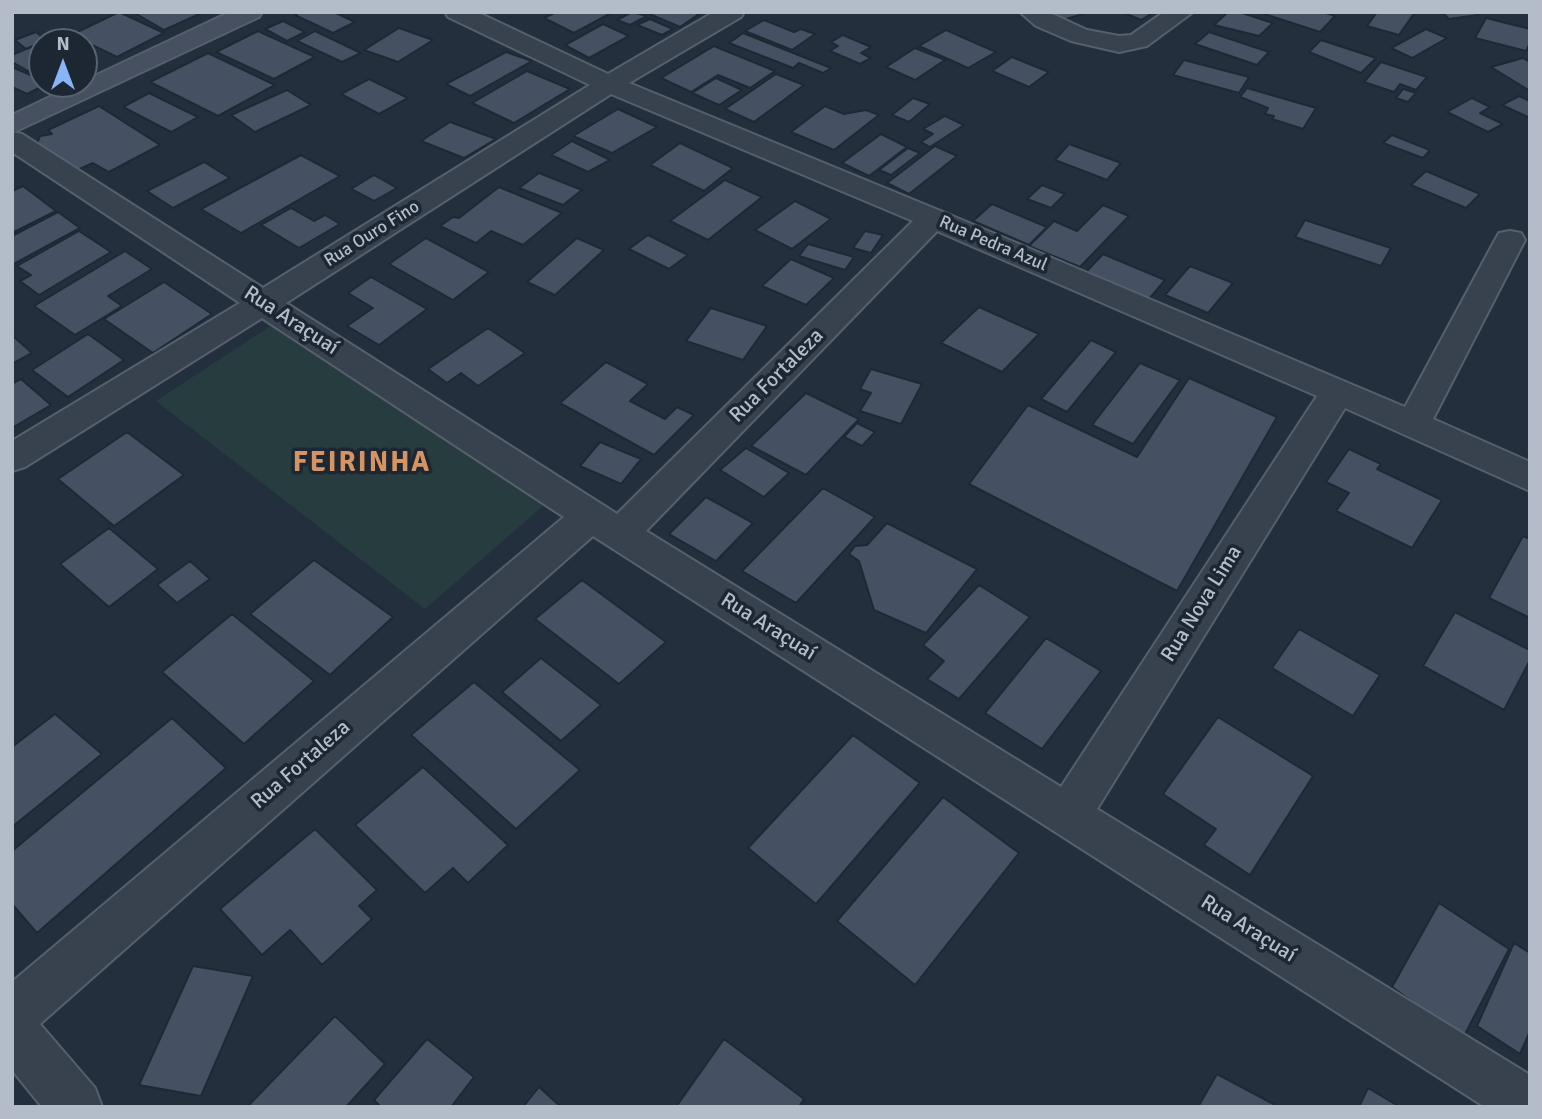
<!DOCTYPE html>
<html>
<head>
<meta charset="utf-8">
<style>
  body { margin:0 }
  #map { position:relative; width:1542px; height:1119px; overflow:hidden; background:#242f3e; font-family:Signika,sans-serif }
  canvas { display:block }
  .frame { position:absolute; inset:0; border:14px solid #b4bcc9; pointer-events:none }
  .north { position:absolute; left:28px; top:28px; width:70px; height:70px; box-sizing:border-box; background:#1d2633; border:2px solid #59626f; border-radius:50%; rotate:0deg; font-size:19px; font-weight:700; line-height:28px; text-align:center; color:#b4bcc9 }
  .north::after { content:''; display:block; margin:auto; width:24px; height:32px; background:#8ab4f8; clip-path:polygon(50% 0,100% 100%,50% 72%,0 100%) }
</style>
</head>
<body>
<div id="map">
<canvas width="1542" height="1119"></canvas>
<div class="frame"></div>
<div class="north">N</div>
</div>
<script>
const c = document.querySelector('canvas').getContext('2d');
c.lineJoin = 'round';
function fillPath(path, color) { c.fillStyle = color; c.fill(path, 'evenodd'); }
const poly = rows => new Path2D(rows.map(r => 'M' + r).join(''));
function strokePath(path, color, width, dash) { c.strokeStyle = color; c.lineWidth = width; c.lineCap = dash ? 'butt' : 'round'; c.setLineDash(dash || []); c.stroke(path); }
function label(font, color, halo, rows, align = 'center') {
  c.font = font + ' Signika,sans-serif'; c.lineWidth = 7; c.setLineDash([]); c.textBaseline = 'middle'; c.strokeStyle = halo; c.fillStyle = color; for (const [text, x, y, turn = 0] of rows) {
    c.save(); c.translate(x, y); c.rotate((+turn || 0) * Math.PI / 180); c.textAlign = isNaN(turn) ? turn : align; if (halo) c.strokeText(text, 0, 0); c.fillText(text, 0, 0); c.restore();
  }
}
fillPath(poly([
  [275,323,544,505,425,609,156,401]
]), '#263c3f');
const building = poly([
  [119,12,164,33,117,57,71,35,119,12],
  [133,12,204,12,164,30,133,12],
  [300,12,334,12,355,22,333,33,295,15,300,12],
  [556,12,613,12,574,33,544,18,556,12],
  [632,12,647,16,630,25,617,20,632,12],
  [645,12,693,12,699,14,680,27,645,12],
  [1047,12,1081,12,1083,14,1059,21,1047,12],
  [1122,12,1154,12,1141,20,1122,12],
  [1228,12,1239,12,1273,23,1259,36,1214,25,1228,12],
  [1258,12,1323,12,1335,16,1320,32,1258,12],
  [1377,12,1415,12,1399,35,1367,26,1377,12],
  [1442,12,1475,12,1478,15,1449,19,1442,12],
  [1486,18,1530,29,1530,43,1526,51,1475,38,1486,18],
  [650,19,673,29,662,35,637,25,650,19],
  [764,20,794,32,801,29,815,34,792,50,745,31,764,20],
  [283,21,305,32,287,41,265,29,283,21],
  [603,24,629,36,589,58,565,45,603,24],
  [399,28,433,40,398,62,364,50,399,28],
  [1426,29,1447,38,1412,58,1391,48,1426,29],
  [946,30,996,52,968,68,919,46,946,30],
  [258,31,315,57,274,79,216,52,258,31],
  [315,31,361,53,342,62,297,41,315,31],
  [36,32,47,41,26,49,15,40,36,32],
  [1209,32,1269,52,1257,65,1195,44,1209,32],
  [743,33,831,68,823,73,799,63,793,68,729,43,743,33],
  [843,35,871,47,861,53,871,58,860,64,830,51,838,46,831,42,843,35],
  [1321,40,1376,58,1361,73,1309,52,1321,40],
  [42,42,42,65,28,71,12,62,12,55,42,42],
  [714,46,775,71,750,88,718,75,691,92,661,78,714,46],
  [915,48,945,60,915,80,886,67,915,48],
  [506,52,532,61,470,96,446,84,506,52],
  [208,53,275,85,218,116,150,82,208,53],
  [1012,57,1049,72,1029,87,992,71,1012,57],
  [1523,58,1530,62,1530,91,1491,67,1523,58],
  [1184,60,1249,77,1239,93,1173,75,1184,60],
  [1381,62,1427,77,1416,90,1400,84,1394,92,1364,82,1381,62],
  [12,67,42,80,42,84,47,84,27,94,12,87,12,67],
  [527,71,570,89,514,123,472,103,527,71],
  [776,74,804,85,754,122,725,109,776,74],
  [716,78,742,90,719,105,692,93,716,78],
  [369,79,408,98,379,114,341,94,369,79],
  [1247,88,1316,108,1303,129,1272,119,1274,116,1265,114,1268,108,1240,97,1247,88],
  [1403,89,1416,93,1408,102,1396,98,1403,89],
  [287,90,311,105,255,132,231,115,287,90],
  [149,93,198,117,171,132,123,107,149,93],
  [1519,96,1530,101,1530,118,1502,105,1519,96],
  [913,98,930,104,909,122,892,115,913,98],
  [1472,98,1490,107,1480,113,1503,124,1488,132,1447,112,1472,98],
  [99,106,160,145,109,172,93,163,73,172,45,156,48,150,35,149,40,136,52,134,48,130,99,106],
  [825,106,844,114,866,110,879,115,834,150,791,132,825,106],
  [618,109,657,127,612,153,573,136,618,109],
  [945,116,964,125,930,147,921,142,933,134,923,129,945,116],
  [450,122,496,139,464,158,421,141,450,122],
  [881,134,907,147,869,176,842,163,881,134],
  [1392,135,1430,150,1423,158,1383,143,1392,135],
  [572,141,610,160,588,172,551,155,572,141],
  [680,143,733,168,704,191,650,165,680,143],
  [1069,144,1121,163,1107,180,1055,160,1069,144],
  [935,146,957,156,909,194,887,183,935,146],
  [908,148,920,153,891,175,879,170,908,148],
  [301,155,340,176,241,233,201,209,301,155],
  [204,162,230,178,173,208,147,191,204,162],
  [1426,171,1480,194,1466,208,1411,185,1426,171],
  [539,173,582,190,563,205,519,188,539,173],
  [374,175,397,188,374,201,351,189,374,175],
  [725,180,762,197,708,240,670,221,725,180],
  [1042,185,1065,194,1051,208,1027,199,1042,185],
  [23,186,56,211,12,233,12,191,23,186],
  [499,187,562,213,523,245,491,231,476,243,440,226,453,217,459,218,499,187],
  [795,201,831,219,792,249,755,230,795,201],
  [992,204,1047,227,1029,245,973,221,992,204],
  [1103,205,1129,216,1080,267,1029,246,1054,221,1077,231,1103,205],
  [291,208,314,221,325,215,340,224,299,248,261,225,291,208],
  [58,212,80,228,12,265,12,236,58,212],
  [1305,220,1391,248,1381,266,1295,237,1305,220],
  [79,231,111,252,39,295,20,281,31,275,17,266,79,231],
  [865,231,883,235,871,253,853,248,865,231],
  [648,235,688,255,669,269,629,249,648,235],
  [426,238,489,272,453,300,389,264,426,238],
  [577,238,604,250,555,295,527,282,577,238],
  [808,244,854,257,845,270,799,256,808,244],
  [125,251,152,269,108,296,122,306,75,335,34,306,125,251],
  [1103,254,1165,280,1149,299,1086,272,1103,254],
  [791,259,834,278,806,305,762,286,791,259],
  [1190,266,1233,283,1208,313,1165,295,1190,266],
  [371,277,427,309,379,345,347,326,373,308,348,293,371,277],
  [164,282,212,314,153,353,104,319,164,282],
  [979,307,1039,334,1002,372,941,343,979,307],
  [711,308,767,326,743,360,686,341,711,308],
  [488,328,525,353,478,386,461,373,447,383,428,369,488,328],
  [88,334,124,360,68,397,32,370,88,334],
  [12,335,32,353,12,364,12,335],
  [1091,340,1116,352,1067,412,1041,399,1091,340],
  [606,362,648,384,630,401,665,419,677,407,694,415,654,455,560,403,606,362],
  [1140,363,1180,380,1133,444,1092,425,1140,363],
  [871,369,922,384,901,424,860,411,871,393,860,389,871,369],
  [1189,378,1277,417,1177,591,969,484,1028,405,1137,457,1189,378],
  [21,379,51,405,12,428,12,384,21,379],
  [806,393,859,419,806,475,751,446,806,393],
  [857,423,875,432,862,446,844,437,857,423],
  [127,432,184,475,114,526,58,479,127,432],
  [600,442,641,459,621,484,580,466,600,442],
  [746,448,789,473,764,497,720,470,746,448],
  [1349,449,1381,464,1377,469,1442,500,1412,548,1336,511,1349,493,1326,482,1349,449],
  [823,488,875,517,796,603,742,571,823,488],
  [706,497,753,523,716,561,669,534,706,497],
  [887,523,977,569,926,633,874,610,859,561,849,554,855,546,867,545,887,523],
  [109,528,158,569,109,607,60,564,109,528],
  [1523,536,1530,539,1530,618,1489,598,1523,536],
  [314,560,393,617,330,675,250,614,314,560],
  [190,561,210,579,177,603,157,585,190,561],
  [582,580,666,642,619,684,535,619,582,580],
  [979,585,1030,617,959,699,927,679,944,661,923,645,979,585],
  [1455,612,1530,650,1530,660,1504,710,1423,666,1455,612],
  [232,614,314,681,244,744,162,672,232,614],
  [1299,629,1380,675,1353,716,1272,668,1299,629],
  [1046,638,1101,671,1042,749,985,713,1046,638],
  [541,658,601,705,561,741,502,692,541,658],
  [474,682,580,770,516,829,411,735,474,682],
  [55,714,102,754,12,827,12,747,55,714],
  [1218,717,1313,776,1250,875,1204,845,1216,829,1163,794,1218,717],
  [172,718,226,768,37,933,12,904,12,851,172,718],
  [853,735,920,783,816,904,748,848,853,735],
  [423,767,508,845,468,883,453,868,425,893,355,825,423,767],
  [943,797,1019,853,915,985,837,921,943,797],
  [315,829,377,890,359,906,372,919,322,965,290,930,262,955,220,909,315,829],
  [1439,903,1509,949,1463,1038,1392,987,1439,903],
  [1514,943,1530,953,1530,1031,1520,1054,1477,1026,1514,943],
  [193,966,253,976,201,1096,139,1085,193,966],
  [335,1016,385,1064,346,1107,247,1107,335,1016],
  [427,1039,474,1077,451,1107,381,1107,374,1100,427,1039],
  [724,1039,804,1099,799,1107,676,1107,724,1039],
  [1217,1074,1279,1107,1198,1107,1217,1074],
  [539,1087,561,1107,523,1107,539,1087],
  [1368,1088,1400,1107,1359,1107,1368,1088]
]);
fillPath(building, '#455162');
strokePath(building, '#1f2835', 2);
const minor = poly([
  [445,12,477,12,608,74,714,12,744,12,741,17,629,83,943,212,1405,407,1495,240,1499,233,1510,231,1521,233,1525,240,1433,419,1530,462,1530,491,1345,408,1097,809,1530,1075,1530,1107,1485,1107,593,536,40,1024,95,1088,102,1107,42,1107,12,1070,12,982,564,517,262,318,25,467,12,471,12,441,240,303,12,152,12,132,22,134,263,288,590,85,448,17,445,12],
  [611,94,913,221,617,514,286,303,611,94],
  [937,231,1317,396,1061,787,646,531,937,231],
  [1020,12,1048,12,1087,30,1119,36,1131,35,1164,12,1193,12,1147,46,1119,52,1071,41,1036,26,1020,12]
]);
const secondary = poly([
  [230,12,262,12,259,17,12,133,12,115,77,84,84,84,84,81,230,12]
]);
strokePath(minor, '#565f6c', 4);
strokePath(secondary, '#565f6c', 4);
fillPath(minor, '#38414e');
fillPath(secondary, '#465061');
label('18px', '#b4bcc9', '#1d2633', [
  ["Rua Ouro Fino",372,234,-32],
  ["Rua Pedra Azul",993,244,23]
]);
label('21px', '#b4bcc9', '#1d2633', [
  ["Rua Araçuaí",291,321,33],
  ["Rua Fortaleza",777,376,-45],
  ["Rua Nova Lima",1202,604,-58],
  ["Rua Araçuaí",768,627,32],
  ["Rua Fortaleza",301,765,-41],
  ["Rua Araçuaí",1248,929,32]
]);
c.letterSpacing = '2px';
label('bold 28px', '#d59563', '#1d2633', [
  ["FEIRINHA",362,464]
]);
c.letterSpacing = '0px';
</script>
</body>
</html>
